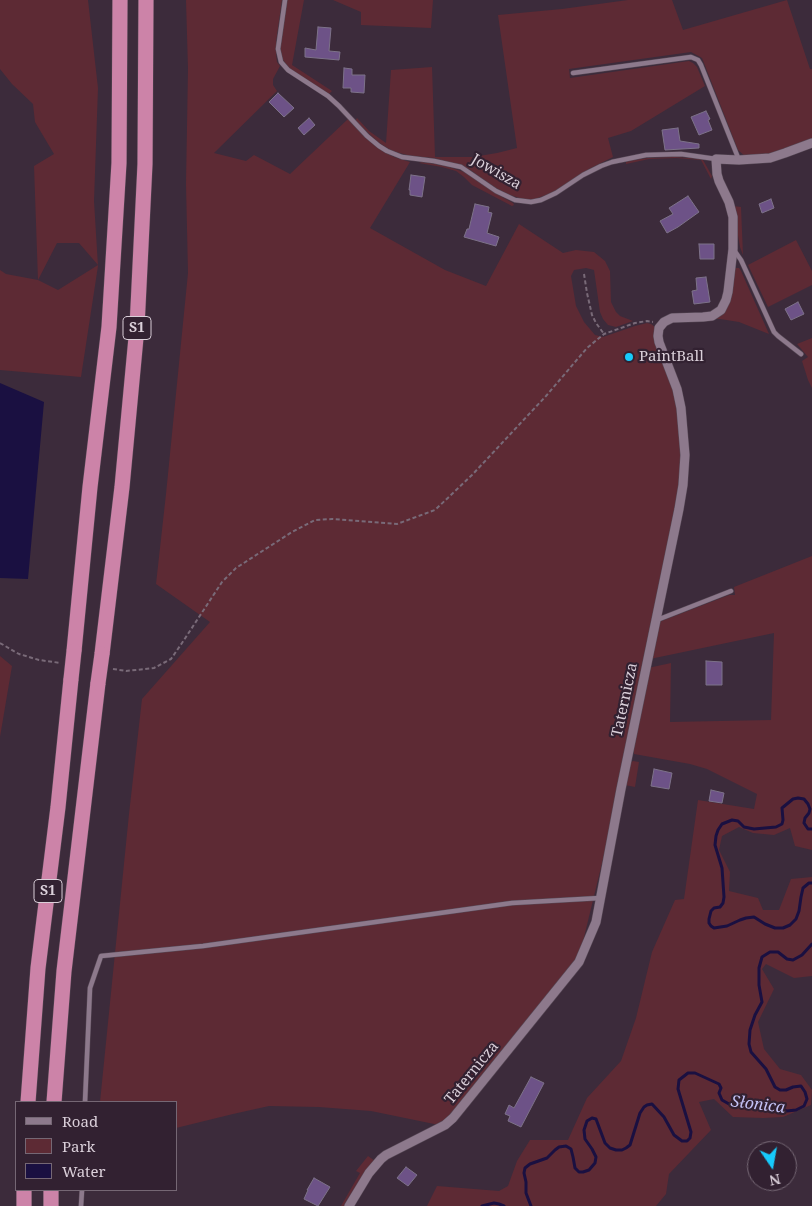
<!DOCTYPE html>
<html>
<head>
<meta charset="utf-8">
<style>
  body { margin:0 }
  #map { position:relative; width:812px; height:1206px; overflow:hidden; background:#3c2b3b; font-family:"Noto Serif",serif }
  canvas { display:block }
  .legend { position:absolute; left:15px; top:1101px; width:162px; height:90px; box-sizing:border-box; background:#322131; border:1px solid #756774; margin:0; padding:6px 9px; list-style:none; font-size:15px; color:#dacfd9 }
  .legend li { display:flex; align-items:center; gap:10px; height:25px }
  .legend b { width:25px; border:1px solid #756774 }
  .north { position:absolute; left:747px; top:1141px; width:50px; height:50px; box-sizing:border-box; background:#322131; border:1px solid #756774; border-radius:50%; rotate:168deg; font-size:14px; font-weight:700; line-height:20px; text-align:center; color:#dacfd9 }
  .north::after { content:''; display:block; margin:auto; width:18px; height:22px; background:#17cafb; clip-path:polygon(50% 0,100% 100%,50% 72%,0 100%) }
</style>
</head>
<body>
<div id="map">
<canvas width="812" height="1206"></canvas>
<ul class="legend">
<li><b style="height:6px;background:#8d798c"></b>Road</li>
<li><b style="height:14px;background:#5d2a34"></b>Park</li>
<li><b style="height:14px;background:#1a1041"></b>Water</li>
</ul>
<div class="north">N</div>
</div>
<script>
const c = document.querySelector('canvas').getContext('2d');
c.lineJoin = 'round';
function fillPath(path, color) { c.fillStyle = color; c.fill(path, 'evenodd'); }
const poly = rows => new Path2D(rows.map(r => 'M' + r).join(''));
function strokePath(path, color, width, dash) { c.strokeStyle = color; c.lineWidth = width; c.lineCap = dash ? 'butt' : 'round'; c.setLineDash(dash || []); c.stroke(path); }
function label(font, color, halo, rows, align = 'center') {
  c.font = font + ' "Noto Serif",serif'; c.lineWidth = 4.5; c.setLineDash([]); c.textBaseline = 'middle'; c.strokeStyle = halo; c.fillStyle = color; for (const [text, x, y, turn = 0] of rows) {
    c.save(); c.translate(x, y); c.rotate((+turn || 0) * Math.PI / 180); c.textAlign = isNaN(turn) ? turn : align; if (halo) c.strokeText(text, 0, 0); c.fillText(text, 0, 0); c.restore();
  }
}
fillPath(poly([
  [0,0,88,0,98,88,94,201,98,266,81,377,0,370,0,270,6,274,38,280,34,166,54,154,35,122,33,104,12,84,0,69],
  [57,243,79,243,98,265,58,290,38,280],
  [186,0,282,0,276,42,276,54,277,62,280,66,273,79,273,85,277,91,214,153,246,161,254,155,290,174,348,119,366,138,378,148,394,157,410,162,370,228,445,270,486,286,519,224,563,253,576,250,594,252,605,261,610,271,611,302,616,312,620,316,633,321,616,327,608,325,603,319,600,312,594,270,586,268,574,270,571,276,576,306,584,322,595,335,603,337,635,326,647,323,651,324,655,327,679,408,682,470,620,789,578,962,451,1117,439,1125,371,1111,319,1107,269,1106,233,1114,176,1128,176,1102,100,1102,129,814,142,699,210,622,156,584,166,494,188,273,186,184,188,69],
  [287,0,304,0,292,65,332,91,329,94,290,69,283,60,280,48],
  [333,0,433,0,431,28,361,25,361,12],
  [628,0,672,0,683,30,787,0,810,69,812,69,812,140,774,154,746,157,738,150,702,58,691,52,569,69,570,78,689,61,693,63,697,67,705,86,631,131,608,138,613,157,589,169,559,189,549,194,535,199,522,199,505,193,496,188,469,169,460,165,434,158,411,156,392,151,378,142,355,121,357,118,369,131,386,143,391,70,432,67,435,157,473,157,497,153,517,148,498,15,562,9],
  [675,157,701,159,703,160,712,176,711,179,701,160,676,158,649,159,626,164,626,161,648,158],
  [422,162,443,165,464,172,502,197,513,203,514,205,512,206,472,185,464,177,456,171,442,167,419,163],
  [733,206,741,207,743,255,740,247],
  [796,240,812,271,812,285,768,307,748,265],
  [734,268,739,268,741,271,769,334,739,322,720,319,707,319,717,316],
  [812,338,812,388,808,380,802,361,808,357,797,344],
  [812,556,812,850,795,846,790,828,774,835,753,833,739,827,722,836,719,850,730,872,729,891,758,898,763,910,779,910,791,879,812,877,812,976,794,978,766,964,762,969,774,989,758,1022,764,1049,780,1069,801,1075,812,1090,811,1105,783,1117,763,1118,733,1117,714,1099,699,1102,711,1130,669,1174,666,1194,656,1206,427,1206,437,1186,499,1191,508,1186,517,1161,530,1140,568,1140,587,1098,621,1061,636,1018,652,952,675,900,684,899,698,800,754,809,757,794,707,769,690,764,634,754,633,748,648,668,671,663,670,722,771,720,774,633,650,659,659,622,729,595,735,595,734,587],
  [0,656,12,666,0,737],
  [633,761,639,762,635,787,625,785,630,763],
  [368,1156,375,1161,346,1206,341,1206,360,1173,356,1171]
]), '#5d2a34');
fillPath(poly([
  [0,383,44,402,28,579,0,578]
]), '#1a1041');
strokePath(poly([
  [812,829,808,829,804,823,805,818,809,813,810,809,808,804,804,799,798,798,793,799,782,808,783,820,782,824,776,827,754,829,744,827,738,821,732,820,722,824,718,830,716,836,715,845,722,868,724,897,723,903,720,907,714,908,711,911,709,919,709,923,711,926,714,928,727,926,740,920,746,918,754,917,765,924,775,928,783,928,790,925,796,919,799,911,801,897,803,888,809,883,812,883],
  [482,1206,494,1203,499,1204,504,1206],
  [531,1206,526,1193,526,1182,524,1173,525,1168,530,1164,547,1158,555,1150,559,1147,566,1146,571,1149,573,1157,575,1168,579,1172,583,1172,589,1170,595,1163,596,1157,592,1149,585,1139,584,1130,587,1121,592,1118,596,1119,605,1143,610,1148,616,1150,622,1150,626,1148,630,1145,640,1113,644,1107,647,1105,652,1104,664,1117,674,1135,682,1141,687,1141,690,1138,691,1132,678,1089,679,1080,688,1073,695,1073,719,1084,721,1088,719,1093,722,1100,729,1104,769,1106,787,1111,796,1110,804,1106,807,1099,805,1092,801,1086,793,1087,786,1090,780,1090,775,1087,766,1069,751,1052,749,1044,750,1030,755,1015,762,1002,759,985,759,968,762,957,770,952,778,952,787,959,793,960,802,955,812,944]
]), '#1a1041', 3);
const building = poly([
  [318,27,331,28,329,51,340,52,339,60,305,57,305,48,316,50,318,27],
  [344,68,352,69,352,75,365,75,364,93,351,92,351,88,343,88,344,68],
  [278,93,294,108,284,117,269,102,278,93],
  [706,111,710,119,708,120,712,130,699,135,691,117,706,111],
  [309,118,315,125,304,135,298,128,309,118],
  [678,128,680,141,699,144,699,148,665,150,662,130,678,128],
  [411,175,425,177,422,197,410,195,410,190,409,190,411,175],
  [688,196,699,212,678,227,667,233,660,221,673,214,669,208,688,196],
  [771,199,774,208,762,213,759,204,771,199],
  [475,204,489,207,488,212,492,213,487,233,499,237,496,246,464,237,467,229,469,229,475,204],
  [699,244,714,244,714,259,700,259,699,244],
  [706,277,710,302,694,304,692,291,697,290,696,278,706,277],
  [798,302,804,314,791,320,785,309,798,302],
  [706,661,722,662,722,685,706,685,706,661],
  [654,769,672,773,669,789,651,786,654,769],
  [711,790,724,793,722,803,709,801,711,790],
  [531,1077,544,1083,521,1127,508,1121,510,1116,505,1114,509,1105,514,1108,531,1077],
  [406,1167,417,1175,408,1186,397,1178,406,1167],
  [314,1178,330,1187,318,1206,304,1199,308,1190,307,1190,314,1178]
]);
fillPath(building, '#6d5287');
strokePath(building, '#7d7289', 1);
const lane = poly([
  [285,0,278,49,281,62,288,70,328,96,339,106,367,136,379,146,387,151,402,157,434,161,461,167,496,191,515,200,531,202,541,200,556,193,583,175,601,166,612,162,646,155,681,154,716,159],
  [573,73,691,57,698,60,701,65,739,160],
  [734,250,741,260,774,332,778,336,801,354],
  [657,620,731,591],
  [85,1102,90,988,101,956,203,946,512,903,600,898],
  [81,1206,82,1190]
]);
const street = poly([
  [349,1206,369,1173,381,1159,386,1155,445,1125,453,1118,579,962,596,922,621,789,679,509,683,485,685,455,681,408,677,389,659,342,658,336,659,328,664,322,672,318,703,317,712,316,721,310,726,300,728,292,733,249,733,217,729,202,719,181,717,174,716,159,739,160,770,158,785,153,812,143]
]);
const highway = poly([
  [74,651,90,487,109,327,119,163,120,0],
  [102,654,122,487,137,327,145,164,146,0],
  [28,1102,38,968,58,807,71,679],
  [54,1102,64,971,98,683],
  [24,1206,24,1190],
  [51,1206,51,1190]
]);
strokePath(lane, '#564855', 5.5);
strokePath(street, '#564855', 10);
strokePath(highway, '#564855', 16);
strokePath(poly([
  [584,274,587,293,592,315,596,323,604,334],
  [0,643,19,654,39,660,61,663],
  [113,669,126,671,154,668,171,659,182,643,222,582,236,568,292,532,315,520,332,519,397,524,435,510,472,475,546,396,587,348,604,334,635,323,647,321,653,322]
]), '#796a78', 2, [4, 2.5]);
strokePath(lane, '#8d798c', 4.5);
strokePath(street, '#8d798c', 9);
strokePath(highway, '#cc83a8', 15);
const highwayBridge = poly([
  [71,679,74,651],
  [98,683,102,654]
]);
strokePath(highwayBridge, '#564855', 16, []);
strokePath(highwayBridge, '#cc83a8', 15);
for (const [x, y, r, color] of [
  [629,357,5,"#17cafb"]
]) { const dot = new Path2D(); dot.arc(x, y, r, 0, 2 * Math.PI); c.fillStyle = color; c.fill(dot); strokePath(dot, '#322131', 2); }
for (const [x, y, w] of [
  [137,328,28],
  [48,891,28]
]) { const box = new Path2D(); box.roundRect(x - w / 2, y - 11.5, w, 23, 4); c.fillStyle = '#322131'; c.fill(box); strokePath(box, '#dacfd9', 1); }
label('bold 14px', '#dacfd9', null, [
  ["S1",137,328],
  ["S1",48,891]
]);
label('15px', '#dacfd9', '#322131', [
  ["Jowisza",496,172,30],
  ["Taternicza",625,700,-78],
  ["Taternicza",472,1073,-51]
]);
label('15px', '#dacfd9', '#322131', [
  ["PaintBall",639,357]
], 'left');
label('italic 16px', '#c3c1f4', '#322131', [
  ["Słonica",758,1105,7]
]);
</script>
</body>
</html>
